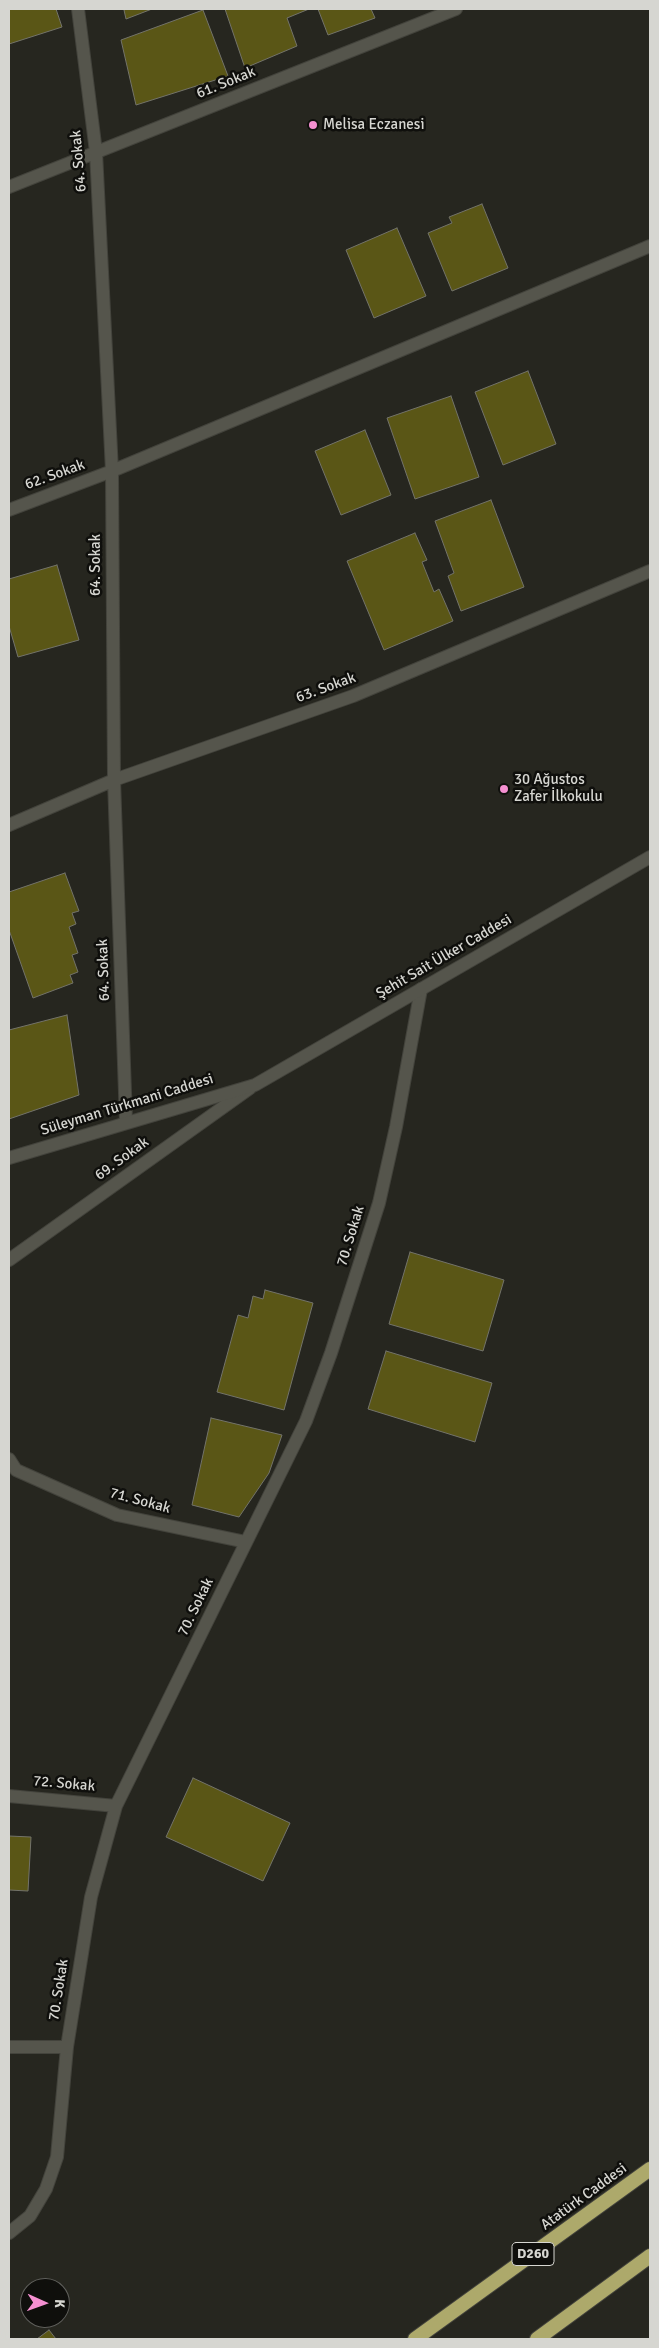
<!DOCTYPE html>
<html>
<head>
<meta charset="utf-8">
<style>
  body { margin:0 }
  #map { position:relative; width:659px; height:2348px; overflow:hidden; background:#26261f; font-family:Signika,sans-serif }
  canvas { display:block }
  .frame { position:absolute; inset:0; border:10px solid #d6d6d1; pointer-events:none }
  .north { position:absolute; left:20px; top:2278px; width:50px; height:50px; box-sizing:border-box; background:#0f0f0c; border:1px solid #5f5f5b; border-radius:50%; rotate:92deg; font-size:14px; font-weight:700; line-height:20px; text-align:center; color:#d6d6d1 }
  .north::after { content:''; display:block; margin:auto; width:18px; height:22px; background:#f590d1; clip-path:polygon(50% 0,100% 100%,50% 72%,0 100%) }
</style>
</head>
<body>
<div id="map">
<canvas width="659" height="2348"></canvas>
<div class="frame"></div>
<div class="north">K</div>
</div>
<script>
const c = document.querySelector('canvas').getContext('2d');
c.lineJoin = 'round';
function fillPath(path, color) { c.fillStyle = color; c.fill(path, 'evenodd'); }
const poly = rows => new Path2D(rows.map(r => 'M' + r).join(''));
function strokePath(path, color, width, dash) { c.strokeStyle = color; c.lineWidth = width; c.lineCap = dash ? 'butt' : 'round'; c.setLineDash(dash || []); c.stroke(path); }
function label(font, color, halo, rows, align = 'center') {
  c.font = font + ' Signika,sans-serif'; c.lineWidth = 5; c.setLineDash([]); c.textBaseline = 'middle'; c.strokeStyle = halo; c.fillStyle = color; for (const [text, x, y, turn = 0] of rows) {
    c.save(); c.translate(x, y); c.rotate((+turn || 0) * Math.PI / 180); c.textAlign = isNaN(turn) ? turn : align; if (halo) c.strokeText(text, 0, 0); c.fillText(text, 0, 0); c.restore();
  }
}
const building = poly([
  [9,9,56,9,62,27,9,44,9,9],
  [126,9,152,9,126,19,124,10,126,9],
  [225,9,309,9,287,18,297,46,245,68,225,9],
  [318,9,371,9,375,18,328,35,318,9],
  [203,10,228,76,136,105,121,40,203,10],
  [482,204,508,268,452,291,428,233,452,223,449,217,482,204],
  [397,228,426,296,374,318,346,250,397,228],
  [528,371,556,444,503,465,475,392,528,371],
  [451,396,479,477,415,499,387,418,451,396],
  [365,430,391,495,341,515,315,451,365,430],
  [491,500,524,587,461,611,448,576,454,573,435,521,491,500],
  [415,533,427,560,422,562,434,592,439,589,453,621,384,650,347,561,415,533],
  [57,565,79,640,18,657,9,626,9,579,57,565],
  [65,873,79,911,72,913,76,924,69,927,78,953,72,955,78,972,70,975,73,983,33,998,9,930,9,892,65,873],
  [67,1015,79,1095,9,1119,9,1030,67,1015],
  [410,1252,504,1280,483,1351,389,1324,410,1252],
  [265,1290,313,1303,284,1410,217,1392,238,1315,248,1318,253,1296,263,1299,265,1290],
  [386,1351,492,1383,475,1442,368,1409,386,1351],
  [211,1418,282,1435,269,1473,239,1517,192,1505,211,1418],
  [193,1778,290,1823,263,1881,166,1837,193,1778],
  [9,1836,31,1837,28,1891,9,1890,9,1836],
  [49,2330,56,2339,37,2339,49,2330]
]);
fillPath(building, '#5a5616');
strokePath(building, '#73736a', 1);
const minor = poly([
  [78,9,96,152,112,471,114,780,126,1121],
  [9,187,456,9],
  [9,510,112,471,650,246],
  [9,825,114,780,353,696,650,571],
  [9,1260,250,1088],
  [9,1459,16,1470,117,1515,246,1542],
  [9,1796,116,1806],
  [9,2047,67,2047],
  [9,2233,30,2216,46,2189,57,2157,67,2047,91,1897,116,1806,306,1421,331,1353,379,1203,396,1127,421,989]
]);
const tertiary = poly([
  [9,1158,255,1085,650,857]
]);
const trunk = poly([
  [415,2339,650,2169],
  [537,2339,650,2256]
]);
strokePath(minor, '#43433c', 14);
strokePath(tertiary, '#43433c', 14);
strokePath(trunk, '#43433c', 16);
strokePath(minor, '#55554c', 12);
strokePath(tertiary, '#55554c', 12);
strokePath(trunk, '#ada96b', 14);
for (const [x, y, r, color] of [
  [313,125,5,"#f590d1"],
  [504,789,5,"#f590d1"]
]) { const dot = new Path2D(); dot.arc(x, y, r, 0, 2 * Math.PI); c.fillStyle = color; c.fill(dot); strokePath(dot, '#0f0f0c', 2); }
for (const [x, y, w] of [
  [533,2254,42]
]) { const box = new Path2D(); box.roundRect(x - w / 2, y - 11.5, w, 23, 4); c.fillStyle = '#0f0f0c'; c.fill(box); strokePath(box, '#d6d6d1', 1); }
label('bold 14px', '#d6d6d1', null, [
  ["D260",533,2254]
]);
label('15px', '#d6d6d1', '#0f0f0c', [
  ["61. Sokak",226,83,-22],
  ["64. Sokak",79,161,-95],
  ["62. Sokak",55,475,-20],
  ["64. Sokak",96,565,-90],
  ["63. Sokak",326,688,-20],
  ["Şehit Sait Ülker Caddesi",444,957,-30],
  ["64. Sokak",104,970,-92],
  ["Süleyman Türkmani Caddesi",127,1105,-17],
  ["69. Sokak",122,1159,-36],
  ["70. Sokak",351,1236,-73],
  ["71. Sokak",140,1501,15],
  ["70. Sokak",196,1607,-64],
  ["72. Sokak",64,1784,5],
  ["70. Sokak",59,1990,-81],
  ["Atatürk Caddesi",584,2197,-36]
]);
label('15px', '#d6d6d1', '#0f0f0c', [
  ["Melisa Eczanesi",323,125],
  ["30 Ağustos",514,780],
  ["Zafer İlkokulu",514,797]
], 'left');
</script>
</body>
</html>
